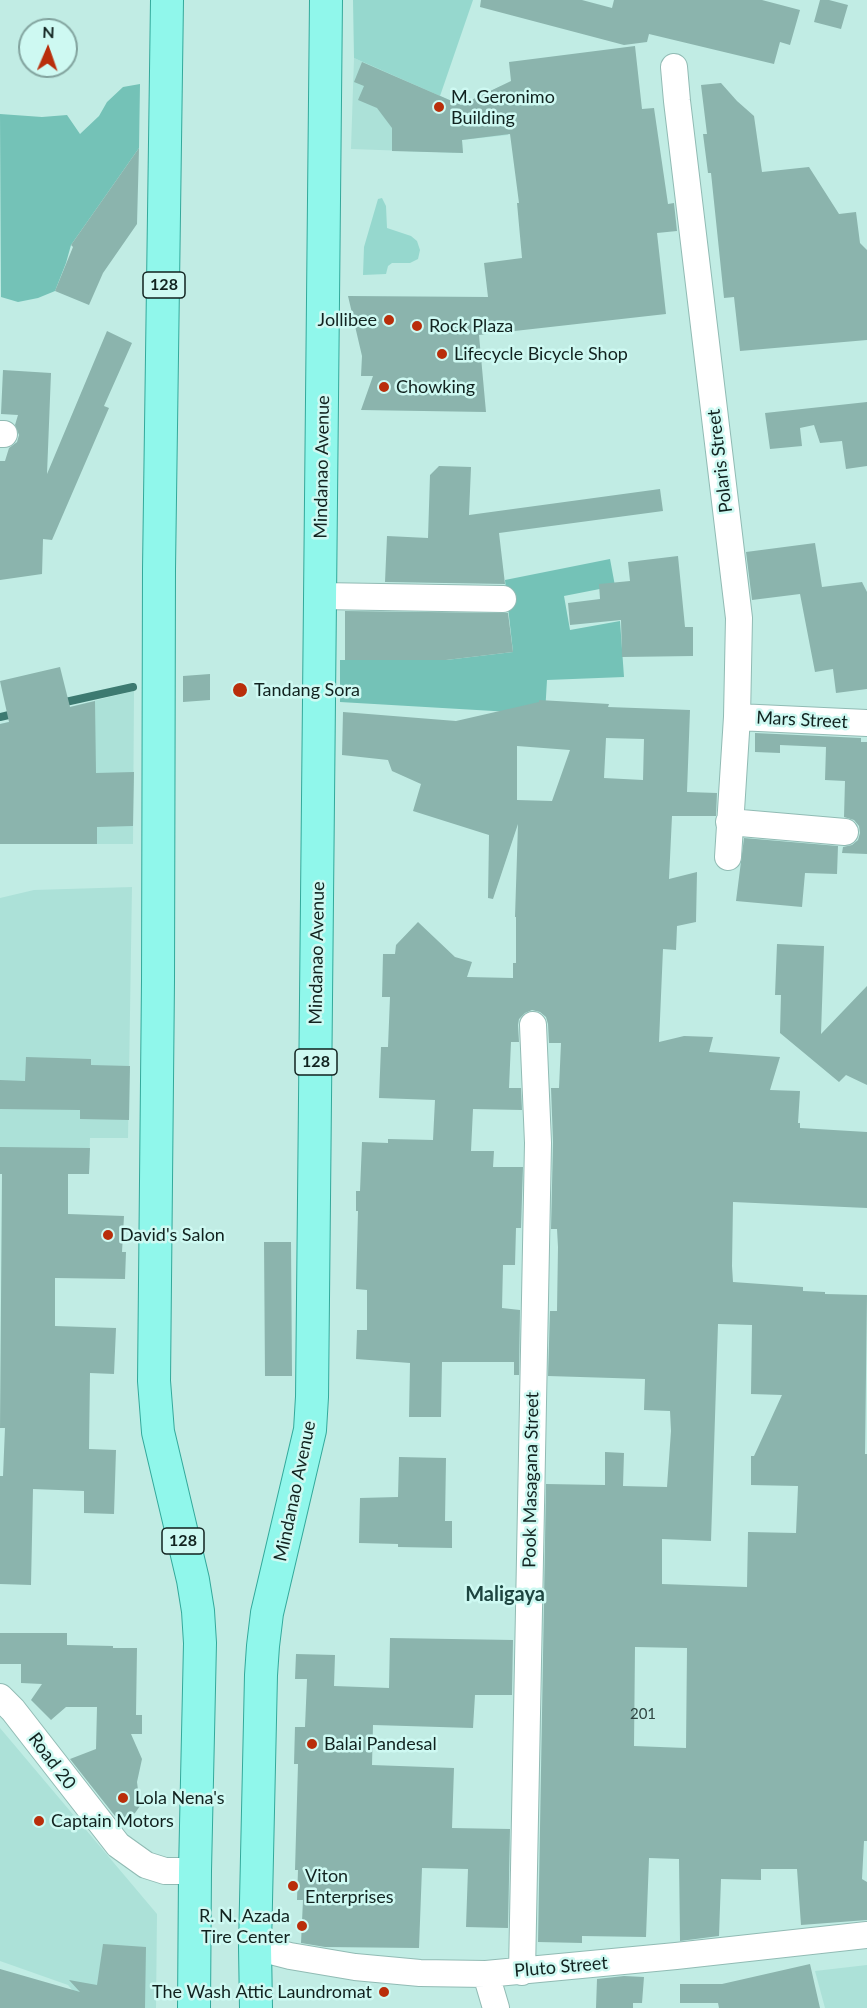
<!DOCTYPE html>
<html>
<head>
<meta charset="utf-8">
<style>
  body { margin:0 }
  #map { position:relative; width:867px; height:2008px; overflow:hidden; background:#c1ece4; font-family:Lato,sans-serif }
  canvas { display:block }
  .north { position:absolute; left:18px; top:18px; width:60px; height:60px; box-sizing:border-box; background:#cef9f2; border:2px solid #82a39e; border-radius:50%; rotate:2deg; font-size:16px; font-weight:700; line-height:24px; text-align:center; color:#11221f }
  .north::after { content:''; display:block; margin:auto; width:21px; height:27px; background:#b92e0b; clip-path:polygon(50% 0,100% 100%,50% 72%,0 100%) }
</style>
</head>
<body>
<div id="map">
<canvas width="867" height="2008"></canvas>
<div class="north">N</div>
</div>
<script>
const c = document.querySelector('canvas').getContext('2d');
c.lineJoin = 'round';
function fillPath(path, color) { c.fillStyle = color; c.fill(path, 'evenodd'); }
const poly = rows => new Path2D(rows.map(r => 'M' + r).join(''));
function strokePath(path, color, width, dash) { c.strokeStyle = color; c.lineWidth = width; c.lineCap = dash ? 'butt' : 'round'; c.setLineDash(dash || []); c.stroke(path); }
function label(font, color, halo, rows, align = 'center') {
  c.font = font + ' Lato,sans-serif'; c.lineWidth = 5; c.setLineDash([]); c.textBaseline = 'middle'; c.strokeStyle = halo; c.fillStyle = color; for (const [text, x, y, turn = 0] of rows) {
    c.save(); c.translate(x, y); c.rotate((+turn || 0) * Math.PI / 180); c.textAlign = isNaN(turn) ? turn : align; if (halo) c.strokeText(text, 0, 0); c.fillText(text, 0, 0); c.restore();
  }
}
fillPath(poly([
  [354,58,461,105,501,86,508,135,462,140,463,153,351,149],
  [134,691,133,844,0,844,0,724],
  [132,887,128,1138,90,1138,89,1174,0,1174,0,898,34,890],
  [0,1728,157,1914,156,2008,88,2008,68,1985,0,1961],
  [867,1965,867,2008,825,2008,815,1971]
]), '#ace1d8');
fillPath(poly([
  [353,0,473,0,440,96,354,58],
  [382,198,386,206,387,228,411,236,417,241,420,250,418,259,410,263,392,263,388,266,386,274,363,275,364,247,378,199]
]), '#96d8ce');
fillPath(poly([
  [140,84,139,148,71,245,66,263,55,291,38,298,18,302,1,297,0,114,42,117,67,115,80,134,99,116,107,102,123,87],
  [610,559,615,586,564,596,570,630,620,621,624,677,547,680,545,714,340,702,340,660,446,660,513,652,505,580]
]), '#74c2b7');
strokePath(poly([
  [61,703,133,687],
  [0,717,17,713]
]), '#3d7a71', 8);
fillPath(poly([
  [481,0,582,0,612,8,614,0,762,0,800,10,790,45,780,42,774,64,649,34,647,42,624,45,480,7],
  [820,0,829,0,848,5,841,29,814,22],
  [635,46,642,109,654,108,668,204,674,203,677,231,657,233,666,314,479,335,486,412,361,410,373,376,361,376,362,356,348,296,488,297,484,263,522,258,517,203,519,203,510,134,462,140,463,153,392,151,392,128,377,108,358,100,364,86,354,82,362,62,461,105,511,81,509,62],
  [721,83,737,101,754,116,762,172,809,167,839,214,856,212,860,243,867,250,867,340,740,351,734,297,724,298,711,173,708,173,703,134,707,134,701,85],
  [139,148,137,224,103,273,89,305,55,291,73,247,71,245],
  [107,331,132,343,104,406,109,408,52,540,43,539,42,574,0,580,0,461,5,461,9,448,17,442,19,435,15,425,18,415,1,414,3,370,51,373,47,474],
  [867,402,867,466,846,469,842,441,820,443,814,425,800,428,802,446,770,449,765,413],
  [439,466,471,467,469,515,660,489,663,511,499,533,505,584,385,582,387,536,428,538,430,475],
  [815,543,822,587,862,582,867,592,867,689,836,693,833,669,815,672,800,594,752,600,746,552],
  [678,556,685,627,693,627,693,656,622,657,621,620,570,625,568,603,600,599,599,584,630,581,628,562],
  [345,611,508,613,513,652,446,660,345,660],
  [60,667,70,707,95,701,96,773,134,772,133,826,97,827,97,844,0,844,0,724,9,722,0,681],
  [210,674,210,700,183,702,183,676],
  [539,700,609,704,608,707,690,710,687,792,717,793,716,816,672,816,669,879,697,872,696,922,677,926,676,950,663,949,659,1042,684,1036,713,1037,709,1052,780,1057,770,1090,800,1091,798,1123,800,1123,800,1128,867,1132,867,1208,733,1202,732,1266,733,1282,803,1287,803,1291,825,1292,825,1294,867,1295,865,1454,867,1454,867,1841,864,1841,862,1879,867,1882,867,1920,801,1925,797,1869,761,1869,761,1880,721,1879,719,1936,680,1941,679,1859,649,1858,646,1937,582,1936,582,1943,538,1942,546,1484,605,1485,605,1452,624,1453,623,1486,667,1487,671,1431,670,1411,644,1410,645,1379,548,1376,550,1311,557,1311,558,1247,557,1229,551,1229,553,1142,551,1088,559,1088,561,1043,549,1043,548,1024,546,1017,540,1012,532,1010,525,1013,519,1019,518,1025,519,1042,511,1042,509,1088,521,1088,522,1110,473,1109,471,1151,494,1151,493,1167,523,1167,521,1228,516,1228,515,1265,503,1265,502,1308,520,1310,519,1375,514,1375,514,1362,442,1362,441,1417,409,1417,410,1363,356,1359,357,1330,367,1330,367,1290,356,1289,358,1211,356,1211,356,1191,360,1191,362,1142,388,1143,388,1139,433,1140,435,1100,379,1098,381,1047,388,1047,390,997,382,997,383,954,395,954,396,945,418,922,455,957,472,962,467,977,513,978,513,963,516,963,516,917,515,917,518,824,493,899,488,898,489,835,413,811,421,784,392,771,388,760,342,755,343,712,456,721,539,702],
  [606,738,644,739,643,780,604,778],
  [517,746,570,750,552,801,517,800],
  [718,1324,752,1325,751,1394,782,1395,754,1456,751,1456,751,1485,798,1486,796,1533,748,1532,747,1587,662,1584,662,1539,711,1541],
  [635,1647,687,1648,686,1748,634,1746],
  [755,733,861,738,861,742,867,742,867,854,842,853,843,847,852,845,858,840,860,833,859,826,854,820,844,817,845,781,825,780,826,747,780,745,780,753,755,752],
  [744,838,838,846,837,874,805,873,802,907,736,901],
  [777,944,824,946,821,1034,867,986,867,1085,846,1075,839,1082,780,1033,781,995,775,995],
  [26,1057,91,1059,91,1065,130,1066,129,1120,80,1119,80,1110,0,1109,0,1080,25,1081],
  [0,1147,90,1148,89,1174,68,1174,68,1214,124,1216,122,1252,126,1252,125,1279,55,1278,55,1326,116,1328,114,1374,90,1373,89,1449,116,1450,114,1514,84,1513,84,1491,33,1489,31,1585,0,1584,0,1476,3,1476,5,1428,0,1428,2,1174,0,1174],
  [264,1242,291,1242,292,1376,265,1376],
  [399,1457,446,1458,445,1521,452,1521,452,1548,398,1547,398,1544,359,1543,360,1498,398,1497],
  [0,1633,67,1633,67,1645,113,1646,113,1648,137,1648,136,1715,142,1715,142,1734,131,1734,142,1759,137,1782,140,1806,135,1813,127,1818,115,1816,70,1759,96,1749,97,1707,66,1707,51,1720,31,1700,42,1684,21,1683,21,1664,0,1664],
  [390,1638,513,1640,512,1695,475,1695,473,1728,373,1725,372,1765,454,1768,452,1828,510,1829,508,1928,466,1927,468,1869,422,1868,419,1948,325,1947,301,1943,303,1900,297,1900,298,1870,295,1870,298,1764,294,1764,295,1727,305,1727,307,1679,295,1679,296,1654,335,1655,334,1686,389,1688],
  [103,1944,146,1947,145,2008,0,2008,0,1969,80,1992,69,1980,97,1985],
  [810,1964,820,2008,719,2008,718,2003,680,2003,680,1984,722,1984],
  [624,1976,644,1977,642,2003,633,2003,633,2008,596,2008,597,1979]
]), '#8bb4ad');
const minor = poly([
  [674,67,677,101,739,618,737,717,728,857],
  [0,434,4,434],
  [320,596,503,599],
  [737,717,867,723],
  [729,822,845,832],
  [0,1697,13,1710,118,1845,146,1865,165,1871,195,1871],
  [255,1947,290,1956,355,1967,420,1973,486,1974,676,1956,867,1935],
  [522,1972,538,1143,533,1025],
  [486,1974,496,2008]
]);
const major = poly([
  [167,0,159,569,158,981,154,1381,158,1432,193,1580,198,1611,200,1643,195,1871,194,2008],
  [256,2008,255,1947,261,1675,263,1646,267,1613,310,1430,312,1397,326,0]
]);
strokePath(minor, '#91bbb4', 28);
strokePath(major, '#33a99b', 34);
strokePath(minor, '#fff', 26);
strokePath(major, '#90f7eb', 32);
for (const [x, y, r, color] of [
  [439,107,6,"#b92e0b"],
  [389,320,6,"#b92e0b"],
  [417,326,6,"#b92e0b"],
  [442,354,6,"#b92e0b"],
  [384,387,6,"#b92e0b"],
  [240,690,8,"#b92e0b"],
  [108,1235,6,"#b92e0b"],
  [312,1744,6,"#b92e0b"],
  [123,1798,6,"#b92e0b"],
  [39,1821,6,"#b92e0b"],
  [293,1886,6,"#b92e0b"],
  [302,1926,6,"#b92e0b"],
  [384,1992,6,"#b92e0b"]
]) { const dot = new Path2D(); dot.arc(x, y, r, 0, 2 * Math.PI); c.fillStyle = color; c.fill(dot); strokePath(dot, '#cef9f2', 2); }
label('15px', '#304642', null, [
  ["201",643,1714]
]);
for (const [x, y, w] of [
  [164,285,42],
  [316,1062,42],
  [183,1541,42]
]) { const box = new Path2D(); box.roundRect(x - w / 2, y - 13, w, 26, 4.5); c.fillStyle = '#cef9f2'; c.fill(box); strokePath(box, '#11221f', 1.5); }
label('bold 16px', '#11221f', null, [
  ["128",164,285],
  ["128",316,1062],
  ["128",183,1541]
]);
label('18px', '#11221f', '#cef9f2', [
  ["M. Geronimo",451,97],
  ["Building",451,118],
  ["Jollibee",377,320,"right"],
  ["Rock Plaza",429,326],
  ["Lifecycle Bicycle Shop",454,354],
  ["Chowking",396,387],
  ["Tandang Sora",254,690],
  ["David's Salon",120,1235],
  ["Balai Pandesal",324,1744],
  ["Lola Nena's",135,1798],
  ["Captain Motors",51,1821],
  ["Viton",305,1876],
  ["Enterprises",305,1897],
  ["R. N. Azada",290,1916,"right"],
  ["Tire Center",290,1937,"right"],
  ["The Wash Attic Laundromat",372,1992,"right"]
], 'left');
label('18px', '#11221f', '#cef9f2', [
  ["Polaris Street",720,461,-97],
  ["Mindanao Avenue",322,467,-89],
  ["Mars Street",802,720,3],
  ["Mindanao Avenue",317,953,-89],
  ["Pook Masagana Street",531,1480,-89],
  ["Mindanao Avenue",295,1491,-78],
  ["Road 20",52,1761,53],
  ["Pluto Street",561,1967,-5]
]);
label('bold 20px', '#1d443f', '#cef9f2', [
  ["Maligaya",505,1595]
]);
</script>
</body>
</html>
